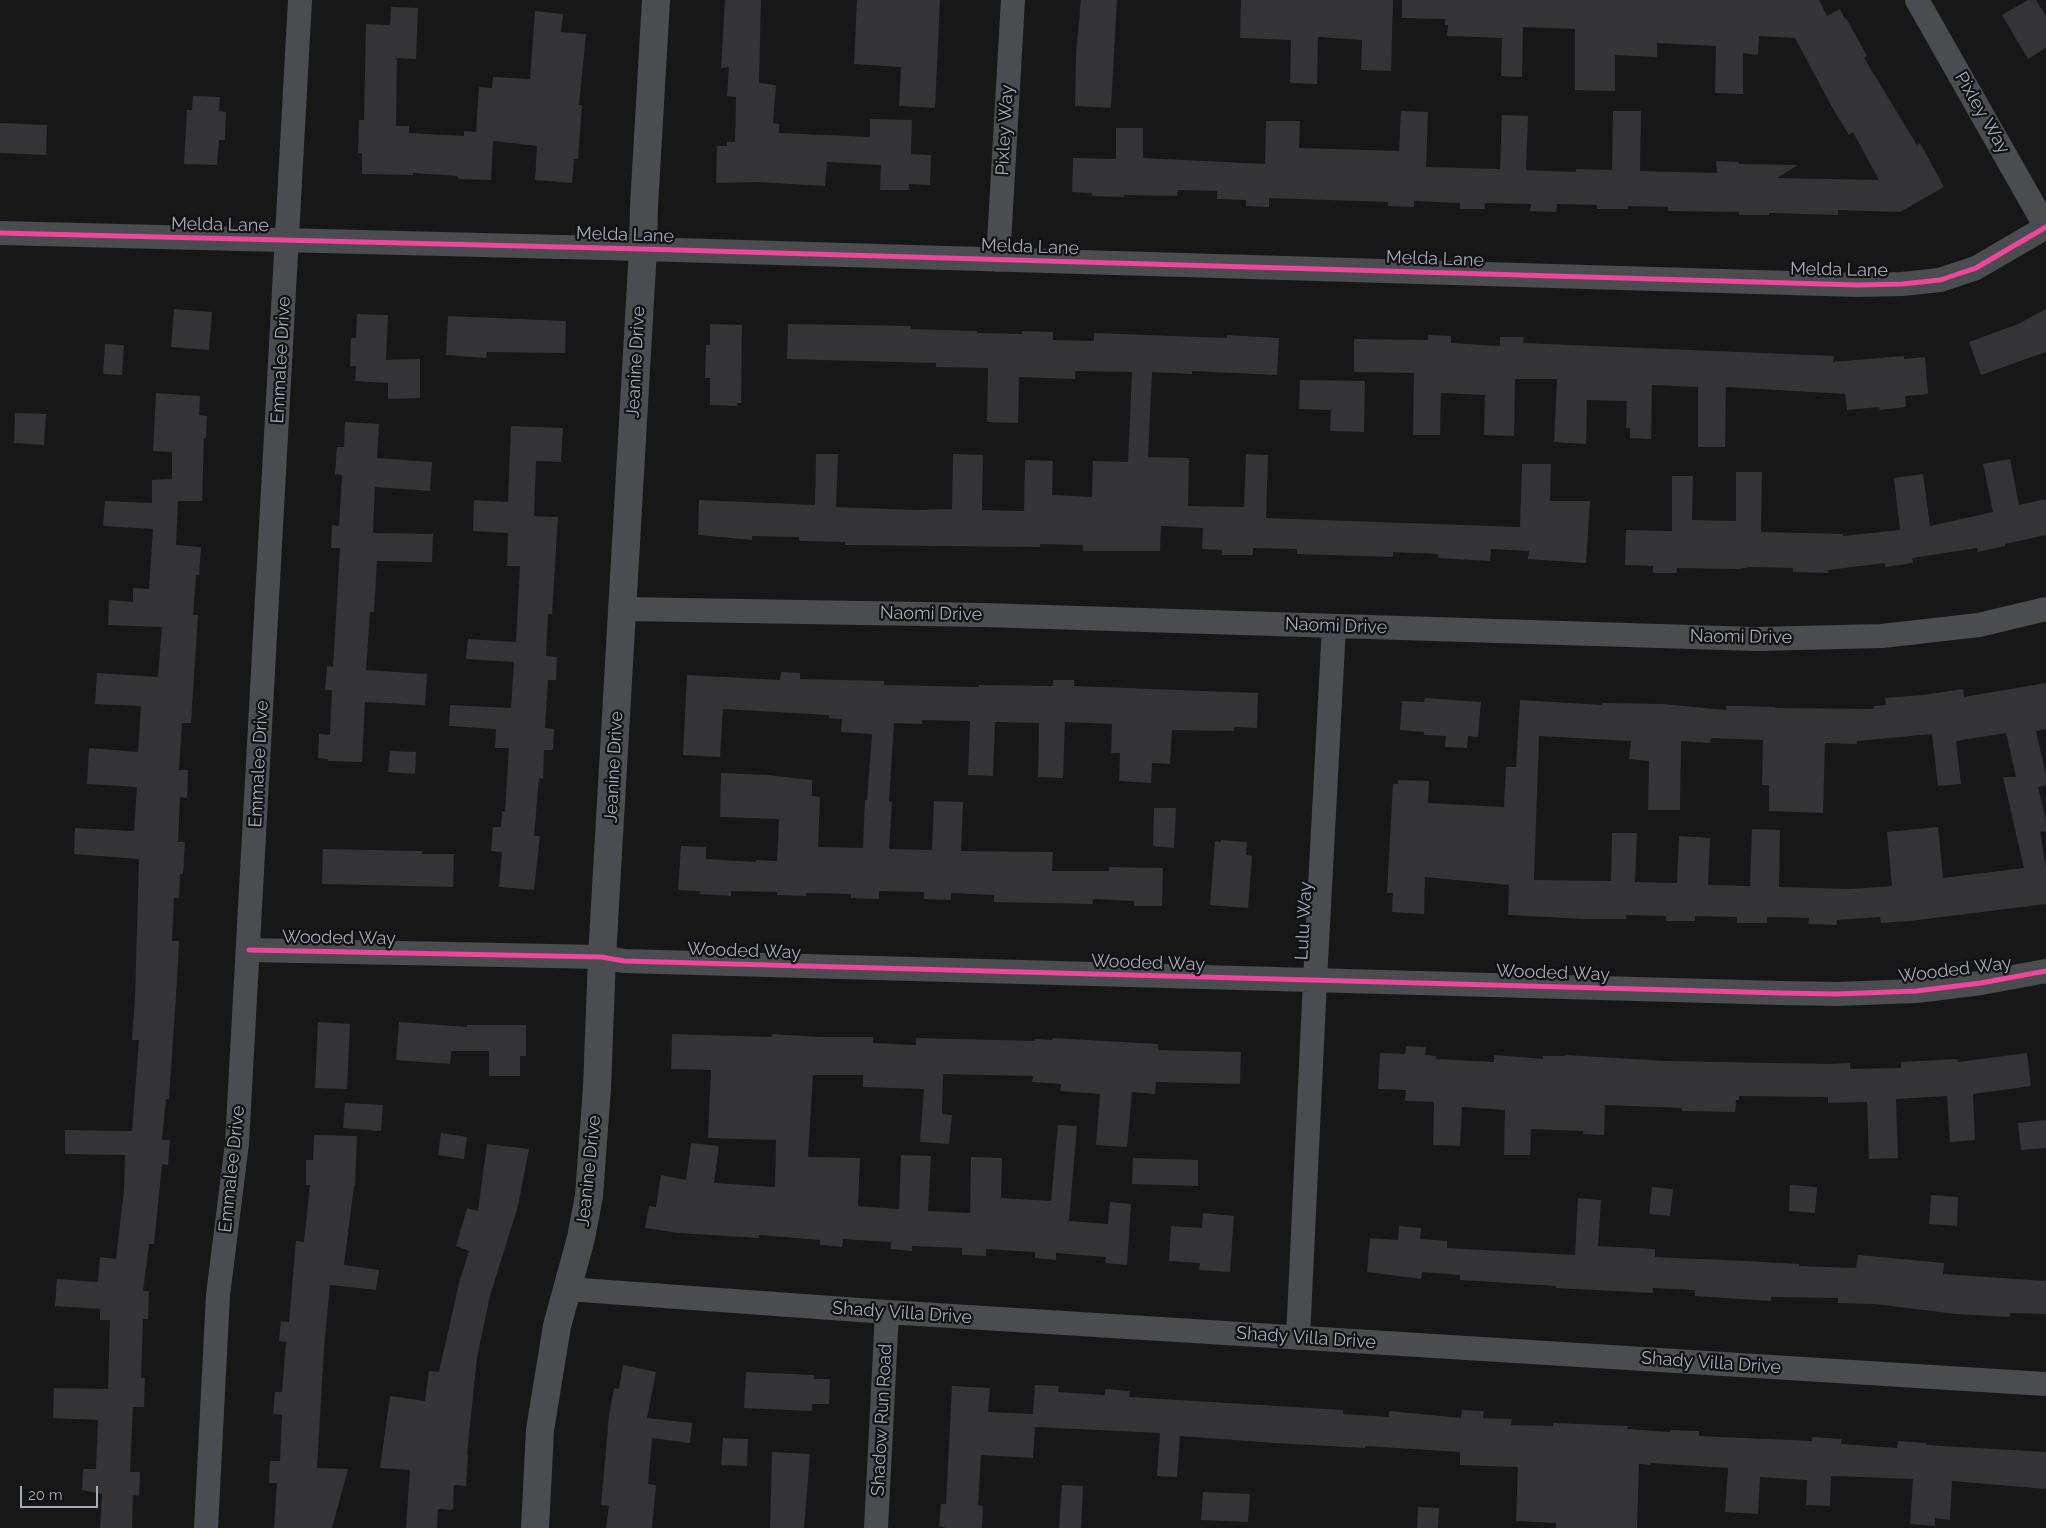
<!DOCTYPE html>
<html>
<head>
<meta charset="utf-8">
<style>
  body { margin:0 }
  #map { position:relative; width:2046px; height:1528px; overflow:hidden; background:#171717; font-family:Raleway,sans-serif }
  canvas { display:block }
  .scale { position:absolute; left:20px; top:1486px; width:78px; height:22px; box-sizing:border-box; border:2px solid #a7aaba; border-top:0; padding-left:6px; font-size:15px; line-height:18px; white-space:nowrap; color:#a7aaba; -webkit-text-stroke:4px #111113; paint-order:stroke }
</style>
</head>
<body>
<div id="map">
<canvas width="2046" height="1528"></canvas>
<div class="scale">20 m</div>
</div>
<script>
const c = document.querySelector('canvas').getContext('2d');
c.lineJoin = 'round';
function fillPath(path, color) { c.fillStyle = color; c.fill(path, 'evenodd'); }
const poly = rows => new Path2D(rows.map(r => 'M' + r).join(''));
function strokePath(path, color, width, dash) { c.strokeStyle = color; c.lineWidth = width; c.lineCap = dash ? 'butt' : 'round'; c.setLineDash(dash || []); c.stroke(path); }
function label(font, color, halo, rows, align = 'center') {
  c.font = font + ' Raleway,sans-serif'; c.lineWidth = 4.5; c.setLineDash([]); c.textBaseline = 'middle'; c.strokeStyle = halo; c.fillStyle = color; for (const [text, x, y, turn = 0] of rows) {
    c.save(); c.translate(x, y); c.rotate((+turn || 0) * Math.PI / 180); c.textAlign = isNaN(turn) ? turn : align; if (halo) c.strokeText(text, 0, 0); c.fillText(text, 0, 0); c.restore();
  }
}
fillPath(poly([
  [725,0,761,0,759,83,776,85,773,123,779,124,779,133,870,137,870,119,912,120,911,154,931,155,930,185,909,184,909,190,880,190,881,165,827,162,825,186,757,182,716,183,717,146,727,146,727,142,735,142,736,97,727,96,729,67,721,68],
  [857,0,940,0,935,108,899,106,901,67,854,64],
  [1081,0,1117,0,1111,108,1075,106,1076,55],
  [1241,0,1393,0,1391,71,1361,70,1362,40,1318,37,1317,84,1290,83,1291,40,1240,38],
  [1402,0,1819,0,1827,16,1840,9,1845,19,1846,18,1867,56,1864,58,1917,145,1920,143,1944,187,1900,212,1838,210,1838,215,1769,213,1769,215,1739,215,1739,212,1668,211,1668,207,1628,206,1628,209,1597,209,1597,205,1557,204,1556,212,1530,211,1531,204,1485,203,1485,209,1460,209,1460,203,1414,201,1414,207,1388,206,1388,202,1269,198,1269,207,1246,206,1246,200,1217,199,1217,191,1178,190,1177,196,1124,195,1124,197,1092,196,1092,193,1072,192,1073,158,1116,159,1116,128,1143,128,1143,158,1265,164,1266,121,1300,121,1299,148,1399,151,1401,111,1428,112,1426,167,1500,169,1502,115,1528,116,1526,170,1576,172,1576,169,1612,170,1613,111,1641,111,1640,171,1717,173,1716,161,1739,162,1739,164,1798,165,1777,178,1879,180,1853,132,1849,135,1832,107,1795,38,1759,36,1758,55,1743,53,1743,94,1715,93,1716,46,1657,43,1657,57,1615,55,1615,91,1575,90,1575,29,1523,27,1522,77,1501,76,1502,38,1447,36,1448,25,1445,25,1445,19,1402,18],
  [2028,0,2036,0,2046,16,2046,48,2028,59,2002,15],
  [391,7,418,8,416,59,397,58,396,126,409,126,409,133,464,136,464,131,476,132,479,87,492,88,493,77,530,79,535,11,563,14,561,32,586,34,579,105,582,105,578,159,574,159,572,183,535,180,537,146,493,141,491,180,458,179,458,176,413,173,413,175,362,174,362,153,358,153,359,120,364,120,366,24,390,25],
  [193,96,220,97,219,111,226,112,225,140,219,140,217,165,184,164,187,110,192,110],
  [0,123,47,125,46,155,0,153],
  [174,309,212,312,209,350,171,347],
  [2046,309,2046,352,1981,375,1969,342,2018,324],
  [357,314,388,315,386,360,420,359,420,398,388,399,388,383,355,381,356,366,350,366,351,338,356,338],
  [448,316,566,321,565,353,487,352,486,358,446,355],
  [710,324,742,325,741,403,737,403,737,406,710,405,710,378,705,378,706,345,710,345],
  [788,324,911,326,911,329,977,331,977,333,1022,334,1022,331,1053,332,1053,340,1094,341,1094,333,1227,338,1227,335,1279,338,1277,375,1192,371,1192,374,1152,372,1148,457,1189,458,1188,506,1244,507,1246,454,1268,455,1266,518,1520,527,1522,464,1551,464,1550,501,1590,501,1586,563,1528,559,1529,551,1491,549,1490,561,1438,558,1438,554,1393,552,1393,557,1297,554,1297,549,1253,548,1253,555,1222,555,1222,550,1202,549,1203,528,1161,526,1160,551,1083,551,1083,545,1040,544,1040,547,845,545,845,542,799,541,799,537,752,536,752,540,698,535,699,500,815,505,816,454,838,454,836,507,915,510,952,509,953,454,983,455,982,510,1024,511,1025,460,1053,461,1052,495,1092,497,1093,461,1128,462,1132,372,1075,371,1075,379,1019,377,1018,423,987,422,988,368,936,367,936,363,787,359],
  [1428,335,1451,336,1451,343,1500,346,1500,337,1524,337,1523,343,1834,356,1833,362,1904,356,1904,359,1925,357,1928,394,1905,396,1906,407,1880,410,1879,407,1847,410,1845,394,1726,387,1725,447,1698,447,1698,387,1652,385,1651,439,1630,438,1630,428,1626,428,1627,401,1587,400,1586,444,1554,442,1557,379,1515,379,1514,436,1484,435,1485,395,1441,393,1440,435,1413,435,1414,373,1354,372,1354,339,1428,340],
  [105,344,124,345,122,375,103,374],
  [1300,380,1365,381,1364,432,1330,431,1331,410,1299,409],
  [156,393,200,396,199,415,207,416,206,438,204,438,202,501,178,501,176,545,201,547,199,575,196,575,193,615,198,615,191,723,182,723,179,770,188,770,187,798,180,797,178,842,185,842,183,874,180,874,179,898,174,898,172,941,179,941,177,981,169,1099,166,1099,162,1140,170,1140,168,1165,162,1164,154,1244,149,1244,143,1291,149,1291,148,1319,143,1319,141,1378,145,1378,144,1407,133,1407,130,1472,140,1472,139,1496,133,1495,132,1528,100,1528,102,1494,82,1490,83,1469,96,1469,98,1420,53,1418,54,1388,108,1389,110,1320,100,1320,100,1309,55,1306,57,1279,98,1282,100,1257,116,1259,124,1190,125,1155,65,1154,65,1130,132,1131,139,1040,132,1040,135,997,139,859,74,854,75,828,134,831,137,787,87,784,89,748,138,752,141,706,95,704,97,673,158,677,162,627,108,625,109,600,133,602,133,588,149,589,153,529,103,526,105,501,152,503,152,480,172,479,172,452,153,451],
  [15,413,46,414,44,445,14,443],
  [345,422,379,424,377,458,432,462,430,491,375,487,373,533,433,534,432,562,377,561,374,612,370,612,366,670,427,674,425,705,365,702,362,762,328,761,328,759,318,758,319,734,330,735,332,690,325,690,327,666,333,667,340,548,331,548,332,525,339,526,342,475,335,474,337,447,344,447],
  [511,426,563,428,561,462,536,461,534,516,558,517,552,614,548,614,546,656,557,657,556,680,548,680,545,728,554,729,553,750,544,750,543,779,539,778,534,836,540,836,534,890,499,887,502,852,491,851,493,827,501,827,502,811,505,812,509,748,495,748,496,729,449,726,450,705,511,708,514,662,466,659,468,639,516,642,520,566,507,566,508,533,473,531,474,500,508,502],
  [2010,459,2019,505,2046,499,2046,535,2005,544,2005,546,1978,552,1977,548,1912,558,1913,563,1885,567,1885,563,1828,570,1828,573,1793,572,1793,568,1749,567,1739,569,1677,568,1677,573,1653,573,1653,566,1625,565,1626,530,1672,531,1672,476,1693,476,1692,520,1736,521,1736,472,1762,472,1761,532,1843,534,1843,536,1900,530,1894,478,1923,474,1930,526,1993,512,1983,464],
  [781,672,800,673,800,679,884,681,884,685,979,687,979,685,1053,686,1053,680,1074,680,1074,686,1258,693,1257,728,1234,727,1234,731,1172,730,1170,764,1152,763,1151,783,1119,781,1120,753,1111,753,1112,724,1065,722,1063,778,1038,777,1039,723,995,722,993,776,968,775,970,721,922,720,922,724,894,723,889,801,892,802,889,849,932,850,934,801,963,802,961,851,1053,852,1052,871,1109,871,1109,867,1163,868,1162,906,1134,906,1134,901,1093,899,1093,904,994,902,994,895,951,893,951,900,924,899,924,892,879,891,879,899,851,898,851,894,806,893,806,896,777,895,777,892,731,891,731,896,700,894,700,891,678,890,681,846,706,847,706,859,756,862,756,860,777,861,779,819,720,817,721,773,768,775,812,780,812,796,820,797,818,847,863,848,865,800,867,800,872,734,841,732,842,719,829,718,829,715,723,709,720,757,683,755,687,675,780,680],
  [2046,683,2046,729,2036,731,2046,775,2046,785,2038,787,2046,820,2046,831,2040,832,2046,868,2046,904,1910,921,1881,923,1880,917,1837,920,1837,925,1808,924,1809,918,1767,917,1767,923,1737,923,1737,917,1695,916,1695,921,1666,921,1666,916,1626,915,1626,919,1585,919,1508,915,1509,885,1425,877,1424,914,1392,912,1393,893,1387,893,1393,784,1398,784,1398,780,1429,781,1428,803,1504,807,1506,767,1516,767,1520,700,1602,705,1602,703,1663,704,1726,710,1726,706,1746,706,1775,707,1775,708,1874,709,1874,706,1886,705,1885,698,1923,695,1963,689,1964,697],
  [2006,733,2016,777,2003,777,2024,868,1943,878,1938,827,1887,832,1892,886,1851,889,1779,887,1780,830,1752,829,1750,886,1708,885,1710,838,1679,836,1677,883,1635,882,1637,833,1612,833,1611,881,1534,880,1539,736,1631,741,1629,759,1649,761,1648,810,1680,810,1681,741,1710,743,1711,738,1763,740,1762,785,1769,785,1769,811,1823,813,1825,743,1857,744,1857,741,1932,734,1938,786,1961,784,1956,741],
  [1425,698,1481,702,1478,737,1468,736,1467,748,1445,747,1446,736,1424,735,1424,732,1400,730,1402,701,1424,702],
  [390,751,416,752,415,774,388,772],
  [1154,808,1176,808,1174,848,1153,846],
  [1221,840,1247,842,1246,855,1252,856,1248,908,1210,905,1215,841,1221,842],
  [323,849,422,851,422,854,454,854,453,887,322,884],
  [318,1022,350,1024,347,1089,315,1088],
  [399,1022,467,1027,467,1025,526,1025,526,1056,520,1056,520,1076,489,1076,489,1051,451,1051,450,1064,396,1060],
  [672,1034,772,1037,772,1034,820,1037,873,1037,873,1043,916,1045,916,1038,1035,1041,1035,1039,1052,1040,1053,1038,1158,1044,1158,1050,1241,1052,1240,1084,1156,1082,1155,1094,1132,1092,1127,1147,1096,1145,1100,1094,1060,1091,1061,1084,1032,1082,1033,1076,943,1074,942,1114,952,1115,949,1144,920,1142,924,1089,863,1087,863,1075,813,1075,808,1157,860,1158,858,1206,899,1209,901,1155,931,1156,928,1211,970,1213,971,1157,1002,1158,1001,1198,1051,1201,1058,1125,1077,1126,1069,1221,1108,1224,1110,1202,1131,1204,1127,1265,1105,1263,1106,1257,1056,1253,1056,1260,1035,1258,1035,1252,986,1249,986,1256,962,1255,962,1248,912,1246,912,1251,891,1249,891,1242,843,1239,842,1247,820,1245,820,1240,759,1235,759,1238,679,1233,645,1228,649,1206,656,1207,661,1175,686,1180,691,1143,719,1146,714,1183,775,1187,776,1140,708,1138,711,1070,671,1069],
  [1406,1046,1426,1047,1425,1055,1436,1056,1436,1059,1494,1062,1494,1055,1543,1059,1543,1056,1565,1056,1565,1055,1666,1061,1827,1064,1850,1063,1850,1069,1901,1068,1901,1062,1957,1059,1958,1062,2027,1053,2031,1086,1973,1094,1975,1140,1950,1142,1947,1096,1896,1099,1898,1158,1869,1159,1867,1102,1828,1103,1828,1097,1739,1096,1739,1100,1736,1100,1735,1112,1682,1111,1682,1108,1605,1105,1604,1135,1583,1134,1583,1131,1531,1129,1530,1155,1504,1155,1505,1110,1462,1107,1460,1146,1433,1145,1434,1102,1405,1101,1406,1090,1378,1089,1380,1053,1405,1054],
  [345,1103,383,1105,381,1131,343,1128],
  [2046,1120,2046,1148,2021,1150,2018,1123],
  [441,1133,467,1137,464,1159,438,1155],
  [314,1135,357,1136,355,1186,354,1186,344,1265,379,1270,376,1290,330,1285,324,1348,317,1468,348,1469,332,1528,274,1528,277,1483,269,1483,270,1461,280,1461,282,1415,273,1414,275,1392,282,1392,286,1342,279,1341,281,1321,289,1322,296,1241,304,1242,310,1185,306,1185,306,1160,313,1160],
  [487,1144,529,1149,518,1206,490,1296,477,1357,467,1454,468,1455,466,1486,454,1485,453,1510,438,1509,437,1528,406,1528,410,1470,380,1468,390,1396,425,1401,429,1371,439,1372,459,1283,469,1251,456,1246,467,1208,478,1211],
  [1133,1158,1198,1160,1198,1186,1132,1184],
  [1790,1185,1817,1187,1815,1213,1789,1211],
  [1652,1187,1673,1189,1670,1216,1649,1214],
  [1931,1195,1958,1197,1957,1226,1929,1224],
  [1578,1198,1601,1200,1598,1246,1655,1249,1655,1257,1746,1261,1799,1264,1799,1266,1856,1268,1858,1255,1944,1263,1943,1274,2046,1281,2046,1314,2010,1313,2010,1317,1956,1314,1875,1304,1838,1303,1838,1298,1771,1297,1771,1301,1695,1296,1695,1290,1653,1288,1653,1293,1556,1288,1556,1286,1460,1280,1460,1275,1422,1272,1421,1279,1367,1272,1370,1238,1398,1240,1399,1226,1421,1228,1420,1239,1447,1241,1447,1248,1575,1255],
  [1203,1213,1234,1216,1230,1272,1199,1270,1200,1263,1169,1261,1171,1226,1202,1228],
  [623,1365,656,1372,647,1418,692,1423,690,1443,652,1438,648,1484,656,1485,652,1528,606,1528,609,1506,601,1505,609,1416,614,1388,619,1389],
  [746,1372,814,1375,814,1379,830,1379,829,1404,812,1404,812,1411,744,1408],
  [1035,1385,1059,1386,1058,1392,1105,1395,1105,1389,1130,1391,1129,1397,1343,1410,1343,1414,1389,1417,1389,1411,1461,1418,1462,1410,1484,1411,1483,1418,1512,1419,1511,1425,1553,1426,1553,1423,1628,1426,1627,1429,1670,1432,1670,1430,1699,1431,1699,1436,1812,1441,1812,1437,1842,1439,1841,1444,1897,1448,1898,1441,1926,1443,1926,1445,2046,1452,2046,1489,1952,1481,1950,1520,1935,1518,1935,1526,1910,1524,1913,1479,1831,1476,1830,1506,1806,1505,1807,1480,1760,1477,1758,1514,1725,1512,1728,1468,1650,1463,1650,1465,1639,1464,1637,1528,1556,1528,1556,1523,1516,1521,1518,1467,1460,1465,1460,1452,1365,1446,1365,1448,1275,1443,1180,1436,1177,1477,1157,1476,1160,1433,1035,1427,1033,1458,981,1455,978,1505,983,1506,982,1528,946,1528,939,1526,941,1504,946,1504,952,1386,990,1388,988,1412,1033,1414],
  [723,1438,748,1439,747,1466,721,1465],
  [772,1452,810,1454,804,1528,770,1528],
  [1062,1485,1083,1486,1081,1528,1059,1528],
  [1203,1492,1250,1494,1248,1522,1201,1520],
  [1418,1507,1439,1508,1438,1528,1417,1528]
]), '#343436');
strokePath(poly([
  [1917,0,2046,227],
  [0,233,643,249,1857,285,1902,284,1940,280,1976,268,2046,227],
  [998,260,1013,0],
  [623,609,983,615,1756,639,1882,636,1979,625,2046,609],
  [249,950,602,957,624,961,1781,993,1837,994,1916,991,1981,983,2046,971],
  [567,1289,887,1312,2046,1384],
  [1298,1338,1315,980,1334,626],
  [206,1528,218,1295,237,1143,300,0],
  [876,1528,887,1312]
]), '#4b4c50', 24);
strokePath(poly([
  [535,1528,540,1430,557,1326,581,1238,589,1196,597,1088,602,957,643,249,644,206,656,0]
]), '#4b4c50', 28);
strokePath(poly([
  [0,233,643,249,1857,285,1902,284,1940,280,1976,268,2046,227],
  [249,950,602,957,624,961,1781,993,1837,994,1916,991,1981,983,2046,971]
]), '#ed469a', 5);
label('18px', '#a7aaba', '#111113', [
  ["Pixley Way",1982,113,60],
  ["Pixley Way",1005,130,-87],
  ["Melda Lane",220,225,1],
  ["Melda Lane",625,235,2],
  ["Melda Lane",1030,247,2],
  ["Melda Lane",1435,259,2],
  ["Melda Lane",1839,270,1],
  ["Emmalee Drive",281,360,-87],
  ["Jeanine Drive",636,362,-87],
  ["Naomi Drive",931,614,1],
  ["Naomi Drive",1336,626,2],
  ["Naomi Drive",1741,637,1],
  ["Emmalee Drive",259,764,-87],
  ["Jeanine Drive",614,767,-87],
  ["Lulu Way",1304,921,-87],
  ["Wooded Way",339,938,1],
  ["Wooded Way",744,951,2],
  ["Wooded Way",1148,963,2],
  ["Wooded Way",1955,970,-7],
  ["Wooded Way",1553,973,2],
  ["Emmalee Drive",232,1169,-84],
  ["Jeanine Drive",589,1171,-84],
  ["Shady Villa Drive",902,1313,4],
  ["Shady Villa Drive",1306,1338,4],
  ["Shady Villa Drive",1711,1363,4],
  ["Shadow Run Road",882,1420,-87]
]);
</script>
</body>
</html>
